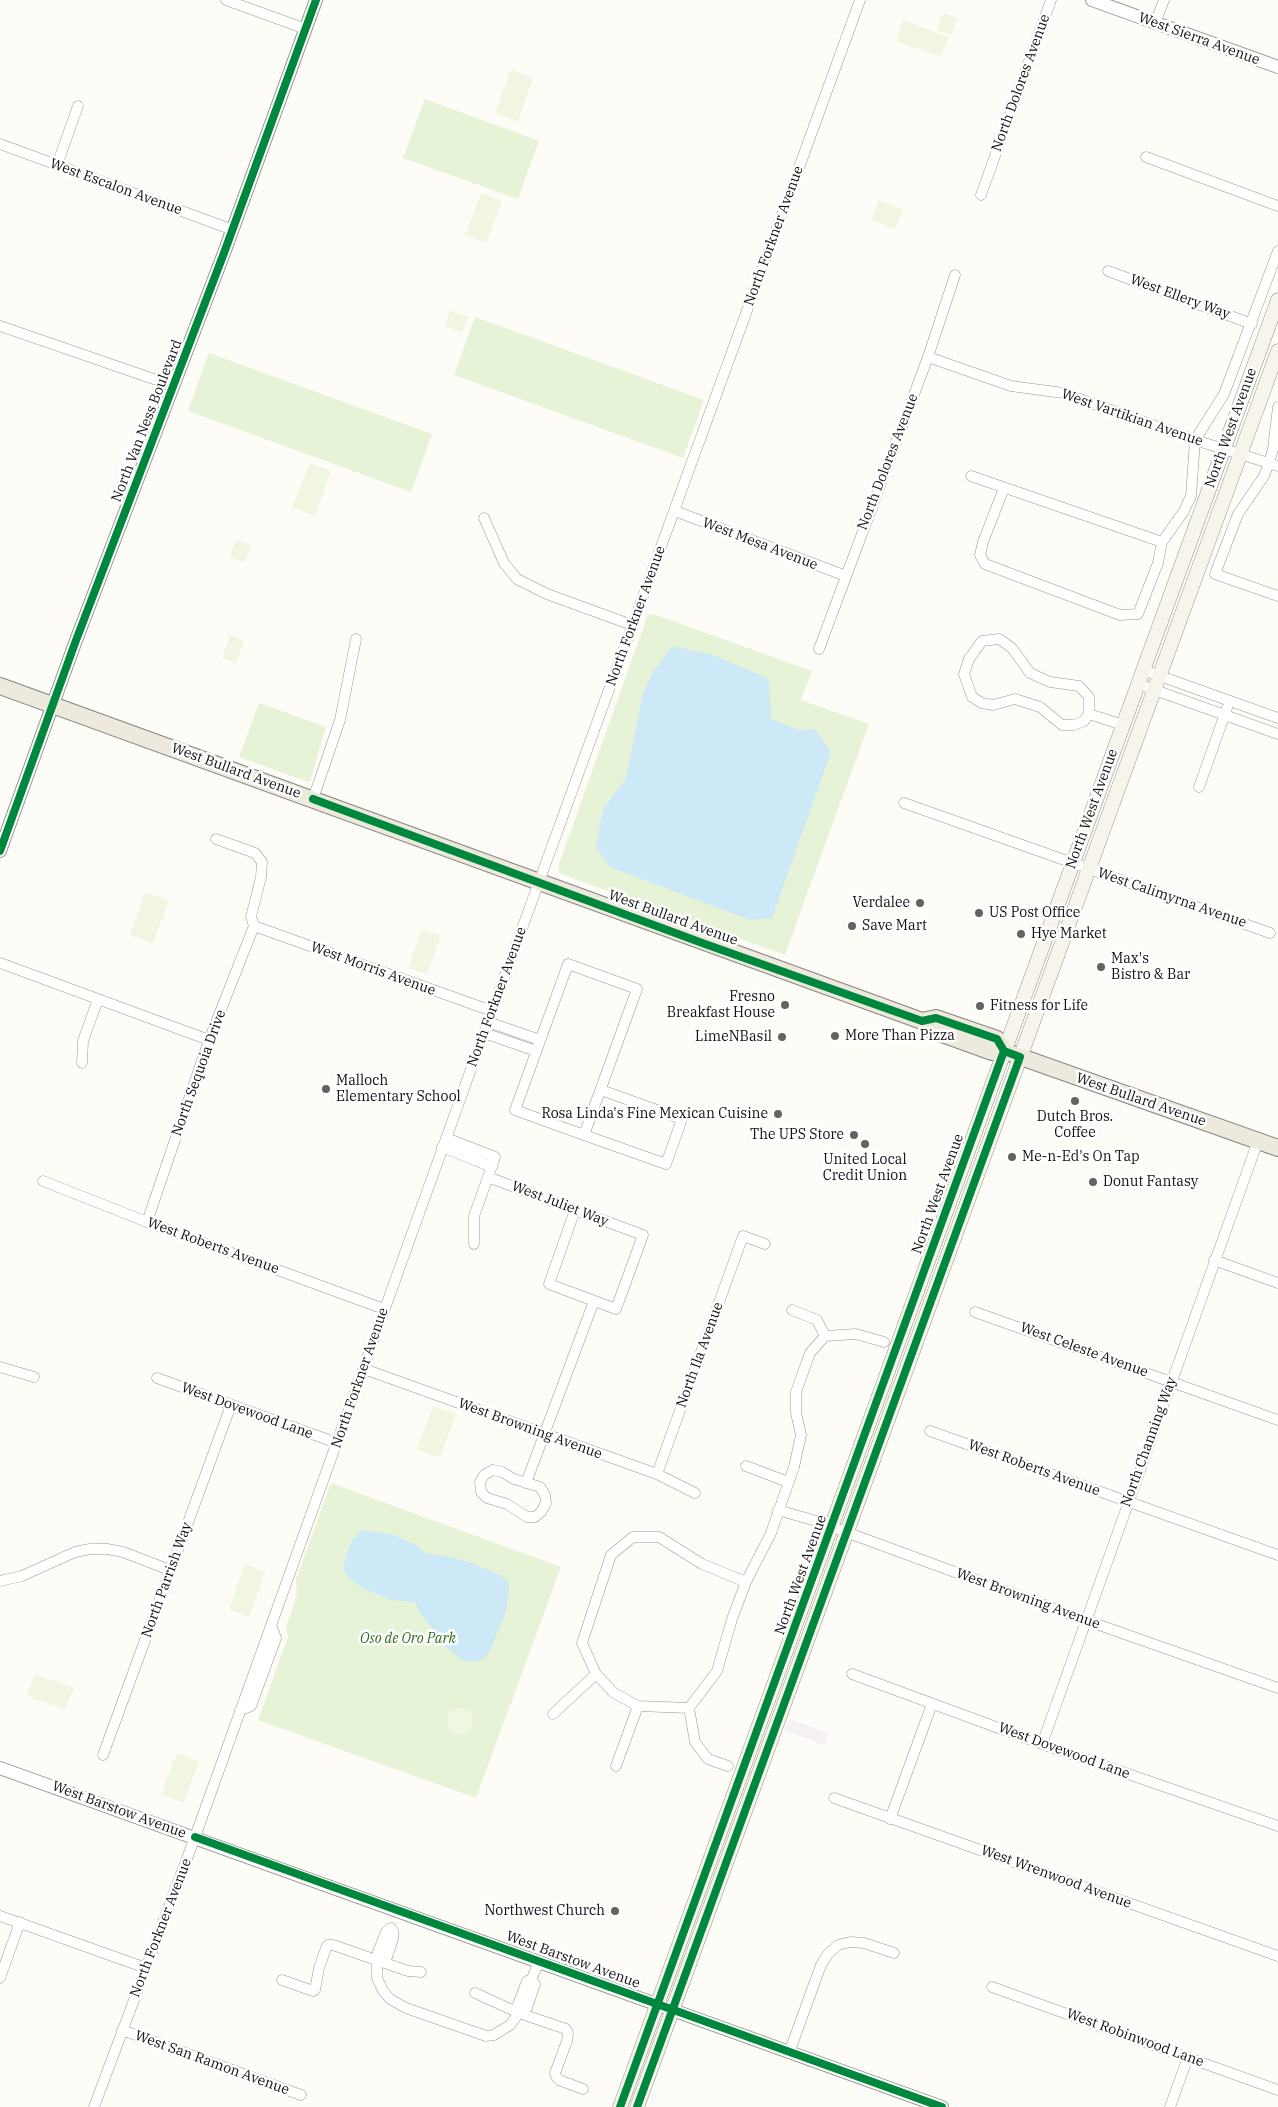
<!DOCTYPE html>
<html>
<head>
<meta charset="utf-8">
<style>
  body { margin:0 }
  canvas { display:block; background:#fdfcf7 }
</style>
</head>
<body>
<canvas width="1278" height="2107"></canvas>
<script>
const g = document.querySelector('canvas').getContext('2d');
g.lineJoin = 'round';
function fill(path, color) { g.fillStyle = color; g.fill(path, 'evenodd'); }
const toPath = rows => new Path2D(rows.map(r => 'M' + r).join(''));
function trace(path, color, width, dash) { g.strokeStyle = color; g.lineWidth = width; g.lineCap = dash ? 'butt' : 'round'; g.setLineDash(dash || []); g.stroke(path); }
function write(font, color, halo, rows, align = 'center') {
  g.font = font + ' "IBM Plex Serif",serif'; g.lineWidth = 5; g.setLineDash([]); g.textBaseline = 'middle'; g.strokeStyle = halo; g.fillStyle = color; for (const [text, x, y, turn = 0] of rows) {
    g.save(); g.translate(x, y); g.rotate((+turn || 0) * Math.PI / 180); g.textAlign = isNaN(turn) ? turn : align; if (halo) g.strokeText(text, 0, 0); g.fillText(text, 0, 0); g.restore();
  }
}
fill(toPath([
  [789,1719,828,1733,824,1745,784,1730]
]), '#f5f0f3');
fill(toPath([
  [425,99,539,141,518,199,403,158],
  [475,317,704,400,683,458,454,375],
  [209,353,432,434,411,492,188,411],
  [648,614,656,615,812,671,801,700,869,724,785,955,561,874,558,867],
  [259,703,326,727,310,781,308,782,239,757],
  [331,1483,561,1567,476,1798,258,1720,288,1637,286,1628,297,1594,296,1579]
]), '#e7f3d7');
fill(toPath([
  [943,13,957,18,951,35,937,30],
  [903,20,948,37,941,57,896,41],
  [511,69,533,78,518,122,495,113],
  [481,193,502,201,486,243,465,235],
  [879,200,903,209,895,229,871,220],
  [450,310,468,317,462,333,445,326],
  [310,463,331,471,315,516,292,507],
  [236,540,251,545,245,562,230,557],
  [230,635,244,640,236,663,222,658],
  [145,892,169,901,153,943,130,935],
  [422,929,441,936,427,974,408,968],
  [433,1406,456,1414,440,1458,417,1449],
  [245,1564,265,1572,249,1617,229,1609],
  [35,1674,74,1688,65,1709,27,1696],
  '447 1721a13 13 0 1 1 26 0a13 13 0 1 1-26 0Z',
  [177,1753,199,1761,184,1803,161,1794]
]), '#f0f6e1');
fill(toPath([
  [672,646,713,655,769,679,771,719,799,730,815,729,831,752,772,918,750,920,610,867,596,847,603,809,626,778,642,697,652,673],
  [362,1530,394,1535,417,1546,425,1553,455,1558,472,1563,501,1576,509,1583,507,1609,490,1651,485,1658,479,1661,472,1662,463,1660,457,1656,445,1646,419,1611,415,1602,390,1600,361,1587,349,1578,344,1570,345,1559,352,1540]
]), '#cde8f7');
const minor = toPath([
  [226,0,306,29],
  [1155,23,1164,0],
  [0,144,233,230],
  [1146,157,1278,206],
  [57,165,78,106],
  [981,195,1051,0],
  [1108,271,1252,324],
  [0,326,174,386],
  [928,357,1011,386,1063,393,1195,440,1278,466],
  [1278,407,1273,449,1269,463,1264,476,1238,514,1215,574,1278,596],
  [971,476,1162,542],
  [1004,488,983,542,980,555,985,564,1120,615,1138,614,1158,563,1162,542,1184,511,1191,496,1195,440,1224,394,1278,251],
  [675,511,846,576],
  [484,518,504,563,517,579,547,594,632,625],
  [999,639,1012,648,1030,673,1050,682,1079,686,1089,697,1089,714,1084,721,1074,725,1062,725,1040,707,1015,699,993,705,982,703,972,697,964,674,969,659,982,641,999,639],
  [819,649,928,357,955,275],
  [1143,670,1278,718],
  [1138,684,1278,734],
  [1089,714,1123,725],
  [1199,787,1227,708],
  [313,799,340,720,356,639],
  [904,803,1270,933],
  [216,839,255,853,262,862,261,877,251,917,254,926],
  [254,926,492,1011],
  [0,963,209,1040],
  [568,964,637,989,584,1135,515,1110,568,964],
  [488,1022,540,1040],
  [484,1033,536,1051],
  [82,1063,83,1041,98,999],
  [584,1135,666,1164,682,1119,601,1090],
  [446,1138,495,1157,488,1177,575,1210,643,1235,616,1309,549,1284,575,1210],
  [442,1147,492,1167],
  [43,1181,147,1222,384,1309],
  [147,1222,209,1040,254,926],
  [474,1244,474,1216,488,1177],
  [1214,1260,1278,1283],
  [792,1310,817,1320,825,1336,856,1334,884,1342],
  [975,1312,1278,1420],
  [0,1367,34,1377],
  [364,1369,657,1474,695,1493],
  [157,1378,337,1443],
  [930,1431,1278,1555],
  [746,1466,788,1482],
  [493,1470,502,1472,514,1479,540,1487,545,1495,546,1503,541,1512,535,1517,527,1517,507,1504,487,1498,481,1492,480,1482,484,1475,493,1470],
  [657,1474,743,1236,765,1244],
  [526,1483,594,1301],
  [778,1510,816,1521,1085,1620,1278,1688],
  [0,1581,22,1576,75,1552,90,1549,107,1549,123,1552,170,1570],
  [596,1674,614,1693,638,1706,689,1708,717,1671,732,1619,746,1582,771,1533,794,1467,801,1435,796,1413,796,1392,810,1353,825,1336],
  [852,1674,1042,1744,1278,1826],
  [689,1708,695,1742,708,1759,728,1766],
  [240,1710,251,1706,276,1638,271,1625],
  [553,1714,596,1674,582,1643,611,1555,633,1537,659,1537,702,1564,746,1582],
  [1042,1744,1258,1141],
  [103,1755,231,1405],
  [616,1766,638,1706],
  [834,1798,1278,1956],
  [890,1819,932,1704],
  [0,1916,146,1968],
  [379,1961,387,1957,393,1939,393,1931,391,1928,386,1932,378,1952,377,1966,377,1978,383,1991,390,1999,406,2008,486,2036,494,2035,510,2025,519,2013],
  [0,1978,20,1922],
  [282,1980,313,1991,315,1990,319,1968,326,1948,328,1945,333,1945,408,1971,421,1972],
  [531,1981,535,1984,527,2008,519,2013,517,2007,527,1981,531,1981,539,1961],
  [992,1987,1278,2090],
  [475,1993,519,2013,566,2029,568,2033,567,2041,555,2073,556,2076,559,2080,583,2089],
  [122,2030,301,2095],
  [789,2053,821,1965,828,1954,838,1945,850,1942,864,1943,894,1953],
  [94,2107,195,1837,484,1033,860,0],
  [1170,2107,1188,2057]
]);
const tertiary = toPath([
  [1092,0,1278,67],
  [0,851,75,643,224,253,316,0],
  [0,1768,942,2107]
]);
const secondary = toPath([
  [620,2107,1278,300],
  [637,2107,1278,351]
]);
const primary = toPath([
  [0,686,922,1021,931,1030,992,1052,1004,1051,1278,1148],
  [922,1021,936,1018,997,1039,1004,1051]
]);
trace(minor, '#979795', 11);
trace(tertiary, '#979795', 14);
trace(secondary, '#8e8d8b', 15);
trace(primary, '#858482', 18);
trace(minor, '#fffffe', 10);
trace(tertiary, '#fffffe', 12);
trace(secondary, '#f6f4eb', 14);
trace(primary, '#ede9dc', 16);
trace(toPath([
  [313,799,705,944,922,1021,936,1018,997,1039,1004,1051,1020,1057,637,2107],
  [0,851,75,643,224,253,316,0],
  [195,1837,942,2107],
  [620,2107,1004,1051]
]), '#00873e', 8);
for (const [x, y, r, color] of [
  [920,903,5,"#646362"],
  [979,913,5,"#646362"],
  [852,926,5,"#646362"],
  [1021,934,5,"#646362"],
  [1101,967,5,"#646362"],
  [785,1005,5,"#646362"],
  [980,1006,5,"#646362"],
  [835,1036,5,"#646362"],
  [782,1037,5,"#646362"],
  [326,1089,5,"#646362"],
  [1075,1101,5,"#646362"],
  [778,1114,5,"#646362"],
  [854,1135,5,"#646362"],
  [865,1144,5,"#646362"],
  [1012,1157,5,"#646362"],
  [1093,1182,5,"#646362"],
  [615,1911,5,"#646362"]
]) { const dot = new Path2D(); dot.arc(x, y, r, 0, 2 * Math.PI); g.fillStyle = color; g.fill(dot); trace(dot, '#fff', 2); }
write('14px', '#111', '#fff', [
  ["West Sierra Avenue",1199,39,20],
  ["North Dolores Avenue",1021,83,-70],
  ["West Escalon Avenue",116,187,20],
  ["North Forkner Avenue",774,236,-70],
  ["West Ellery Way",1180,297,20],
  ["West Vartikian Avenue",1132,418,19],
  ["North Van Ness Boulevard",147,421,-69],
  ["North West Avenue",1231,428,-70],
  ["North Dolores Avenue",888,462,-69],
  ["West Mesa Avenue",760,544,21],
  ["North Forkner Avenue",636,616,-70],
  ["West Bullard Avenue",236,771,20],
  ["North West Avenue",1092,809,-70],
  ["West Calimyrna Avenue",1172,898,19],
  ["West Bullard Avenue",673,918,20],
  ["West Morris Avenue",373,969,20],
  ["North Forkner Avenue",497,997,-70],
  ["North Sequoia Drive",199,1073,-70],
  ["West Bullard Avenue",1141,1100,19],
  ["North West Avenue",938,1194,-70],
  ["West Juliet Way",560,1204,21],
  ["West Roberts Avenue",213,1246,20],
  ["West Celeste Avenue",1084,1350,20],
  ["North Ila Avenue",700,1355,-70],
  ["North Forkner Avenue",360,1378,-71],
  ["West Dovewood Lane",247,1411,20],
  ["West Browning Avenue",530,1429,20],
  ["North Channing Way",1149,1442,-70],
  ["West Roberts Avenue",1034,1468,20],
  ["North West Avenue",801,1575,-70],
  ["North Parrish Way",167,1580,-70],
  ["West Browning Avenue",1028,1599,20],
  ["West Dovewood Lane",1064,1751,20],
  ["West Barstow Avenue",119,1810,20],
  ["West Wrenwood Avenue",1056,1877,20],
  ["North Forkner Avenue",161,1928,-69],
  ["West Barstow Avenue",573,1960,20],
  ["West Robinwood Lane",1135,2038,20],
  ["West San Ramon Avenue",212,2063,20]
]);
write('14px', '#111', '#fff', [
  ["Verdalee",910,903,"right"],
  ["US Post Office",989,913],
  ["Save Mart",862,926],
  ["Hye Market",1031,934],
  ["Max's",1111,959],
  ["Bistro & Bar",1111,975],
  ["Fresno",775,997,"right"],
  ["Breakfast House",775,1013,"right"],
  ["Fitness for Life",990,1006],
  ["More Than Pizza",845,1036],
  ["LimeNBasil",772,1037,"right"],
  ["Malloch",336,1081],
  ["Elementary School",336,1097],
  ["Rosa Linda's Fine Mexican Cuisine",768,1114,"right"],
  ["Dutch Bros.",1075,1117,"center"],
  ["Coffee",1075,1133,"center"],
  ["The UPS Store",844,1135,"right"],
  ["Me-n-Ed's On Tap",1022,1157],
  ["United Local",865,1160,"center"],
  ["Credit Union",865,1176,"center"],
  ["Donut Fantasy",1103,1182],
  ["Northwest Church",605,1911,"right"]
], 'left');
write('italic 14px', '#2f6b1f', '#fff', [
  ["Oso de Oro Park",408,1639]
]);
</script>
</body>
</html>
